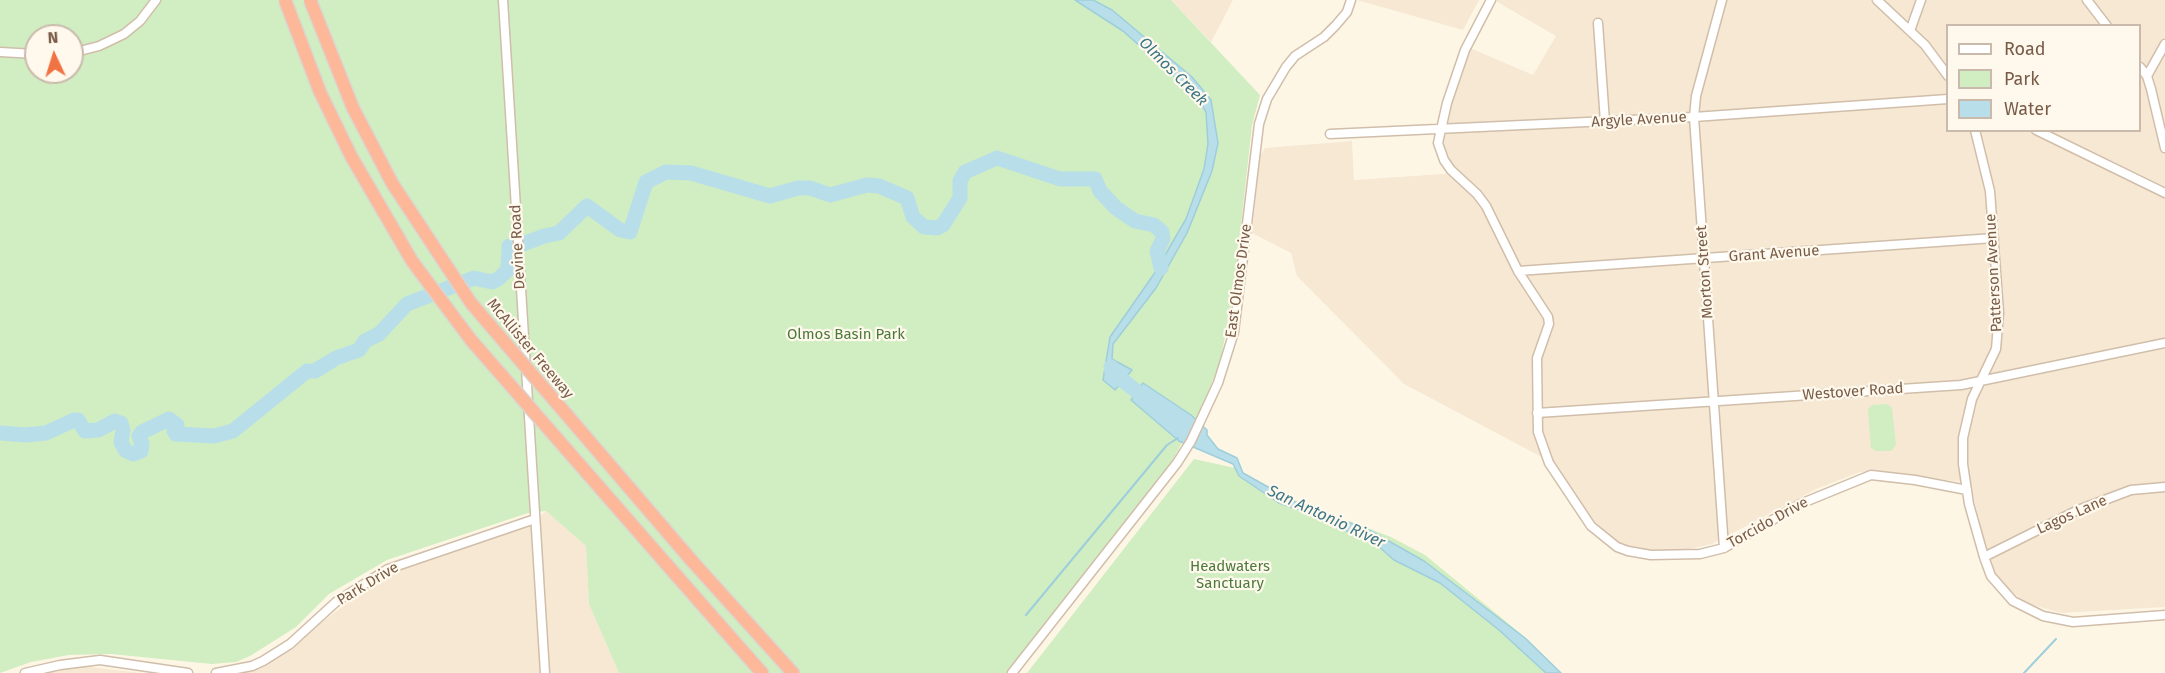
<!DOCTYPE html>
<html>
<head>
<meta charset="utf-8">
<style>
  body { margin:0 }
  #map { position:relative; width:2165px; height:673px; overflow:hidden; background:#fef6e5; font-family:"Fira Sans",sans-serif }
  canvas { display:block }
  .legend { position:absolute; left:1946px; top:24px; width:195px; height:108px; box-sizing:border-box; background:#fff9ed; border:2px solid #c9baab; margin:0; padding:8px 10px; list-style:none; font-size:18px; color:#795c48 }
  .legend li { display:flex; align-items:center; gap:12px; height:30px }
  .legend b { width:30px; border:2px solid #c9baab }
  .north { position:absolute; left:24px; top:24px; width:60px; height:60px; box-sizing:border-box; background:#fff9ed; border:2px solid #c9baab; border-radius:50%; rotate:356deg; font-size:16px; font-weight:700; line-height:24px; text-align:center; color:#795c48 }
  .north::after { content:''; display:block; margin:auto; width:21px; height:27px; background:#f07343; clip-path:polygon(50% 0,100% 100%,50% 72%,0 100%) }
</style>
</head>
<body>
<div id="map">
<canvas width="2165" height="673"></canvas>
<ul class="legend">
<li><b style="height:8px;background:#fff"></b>Road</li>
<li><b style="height:16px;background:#d1edc2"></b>Park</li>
<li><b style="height:16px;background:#b8dfe9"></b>Water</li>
</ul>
<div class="north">N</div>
</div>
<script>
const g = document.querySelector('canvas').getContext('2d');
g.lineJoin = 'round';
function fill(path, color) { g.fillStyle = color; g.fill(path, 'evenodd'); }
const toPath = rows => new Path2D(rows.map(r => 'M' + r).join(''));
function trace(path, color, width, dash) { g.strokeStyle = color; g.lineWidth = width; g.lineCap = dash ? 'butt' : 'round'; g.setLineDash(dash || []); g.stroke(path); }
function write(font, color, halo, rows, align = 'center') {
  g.font = font + ' "Fira Sans",sans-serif'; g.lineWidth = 4.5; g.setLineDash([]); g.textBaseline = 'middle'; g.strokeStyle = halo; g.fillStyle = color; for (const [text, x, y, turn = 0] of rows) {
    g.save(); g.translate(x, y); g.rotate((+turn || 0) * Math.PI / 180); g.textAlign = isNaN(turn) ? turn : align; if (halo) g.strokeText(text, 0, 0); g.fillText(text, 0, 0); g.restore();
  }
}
fill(toPath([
  [1171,0,1233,0,1211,42],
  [1357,0,1479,0,1463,30],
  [1494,0,2165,0,2165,607,2061,613,2026,603,2002,584,1989,561,1970,483,1877,471,1860,472,1816,489,1712,544,1684,550,1642,550,1625,546,1607,538,1590,520,1555,464,1404,384,1297,276,1291,253,1252,233,1260,156,1265,148,1352,141,1354,180,1458,173,1443,147,1451,99,1470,48,1533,75,1556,36],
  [1948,26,2140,26,2140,130,1948,130],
  [546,511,586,546,589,604,619,673,240,673,268,662,384,576,411,563,528,527],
  [83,666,140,673,41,673]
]), '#f6e8d3');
fill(toPath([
  [0,0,1171,0,1260,95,1252,125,1234,289,1221,358,1205,402,1169,466,1007,673,619,673,589,604,586,546,546,511,528,513,387,560,329,594,296,627,250,656,236,662,212,664,111,654,69,655,31,662,0,673],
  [36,36,72,36,72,72,36,72],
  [1887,404,1892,408,1896,445,1891,451,1876,451,1871,448,1868,410,1872,405],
  [1194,459,1235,468,1294,500,1391,537,1425,555,1526,638,1561,673,1027,673]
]), '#d1edc2');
const water = toPath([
  [1075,0,1093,0,1112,10,1192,77,1211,100,1218,143,1212,171,1187,233,1156,288,1113,344,1112,359,1132,370,1115,390,1103,380,1110,337,1154,274,1186,219,1204,169,1208,144,1206,112,1197,97,1123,31,1075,0],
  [1143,383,1191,415,1207,430,1207,435,1218,449,1237,458,1243,473,1293,501,1371,531,1424,561,1525,638,1561,673,1546,673,1499,630,1440,583,1394,560,1377,545,1306,512,1279,503,1239,476,1233,464,1179,441,1131,400,1143,383]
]);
fill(water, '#b8dfe9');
trace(water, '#9ecedc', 1.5);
trace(toPath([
  [1026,615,1167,445,1178,438],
  [2024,673,2056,639]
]), '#9ecedc', 2);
trace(toPath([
  [523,244,544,236,559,233,587,206,620,230,630,232,646,182,666,172,691,173,770,196,798,188,810,188,830,195,867,185,879,186,907,198,913,217,924,227,937,228,943,225,960,198,960,181,965,172,997,158,1060,179,1095,179,1100,191,1116,208,1135,221,1154,225,1162,232,1163,239,1157,251,1161,268],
  [1111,367,1112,372,1153,404],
  [0,433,26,435,46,433,74,420,78,420,85,431,98,430,115,421,121,423,123,430,121,442,125,450,133,454,141,451,142,444,139,436,142,432,169,419,177,425,174,431,176,434,214,436,233,431,307,371,315,371,336,358,359,350,365,341,379,334,407,304,474,278,492,282,498,279,508,270,509,246]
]), '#b8dfe9', 15);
const minor = toPath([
  [503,0,545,673],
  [1491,0,1465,50,1447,103,1438,143,1444,160,1451,170,1477,194,1486,206,1518,271,1548,317,1549,324,1537,358,1538,432,1549,463,1591,526,1617,547,1628,551,1651,555,1700,554,1724,548,1800,504,1871,475,1915,480,1967,490],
  [1722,0,1696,96,1694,117,1724,548],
  [1877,0,1925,45,1948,76],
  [2087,0,2107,26],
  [1598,23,1605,122],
  [1910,31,1921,0],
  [0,52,36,54],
  [72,53,99,46,124,34,140,21,156,0],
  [2140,67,2147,76,2151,89,2165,148],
  [2147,76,2165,44],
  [1975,130,1990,191,1999,313,1996,349,1972,399,1963,438,1963,464,1969,504,1984,557,1991,576,2013,601,2043,616,2073,622,2165,615],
  [2036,130,2165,193],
  [1330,134,1694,117,1948,99],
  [1518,271,1994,238],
  [1537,413,1961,385,2165,343],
  [1984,557,2078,510,2131,490,2165,487],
  [25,673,60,665,100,660,188,673],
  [216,673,252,666,263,661,290,644,336,602,388,569,535,519],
  [1012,673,1177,463,1191,441,1218,383,1234,332,1259,124,1267,99,1286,67,1295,56,1324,37,1336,25,1347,12,1351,0]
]);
const highway = toPath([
  [692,561,793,673],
  [676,575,762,673]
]);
trace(minor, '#d0beaa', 11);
trace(highway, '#dcd5cf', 15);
trace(minor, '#fff', 8);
trace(highway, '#fcb898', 12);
const highwayBridge = toPath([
  [285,0,320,92,351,156,412,261,471,340,676,575],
  [310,0,353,108,392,183,471,303,692,561]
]);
trace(highwayBridge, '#dcd5cf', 15, []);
trace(highwayBridge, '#fcb898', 12);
write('15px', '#795c48', '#fff9ed', [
  ["Argyle Avenue",1639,120,-3],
  ["Devine Road",518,247,-93],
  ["Grant Avenue",1774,254,-4],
  ["Morton Street",1705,272,-94],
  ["Patterson Avenue",1994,273,-93],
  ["East Olmos Drive",1239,281,-82],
  ["McAllister Freeway",530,349,50],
  ["Westover Road",1853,392,-4],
  ["Lagos Lane",2072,515,-24],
  ["Torcido Drive",1768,523,-29],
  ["Park Drive",368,584,-31]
]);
write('15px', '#4b7a3c', '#fff9ed', [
  ["Olmos Basin Park",846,335],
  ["Headwaters",1230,567],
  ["Sanctuary",1230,584]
]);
write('italic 16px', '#3d7787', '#fff9ed', [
  ["Olmos Creek",1173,72,45],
  ["San Antonio River",1326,517,25]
]);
</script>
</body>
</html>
